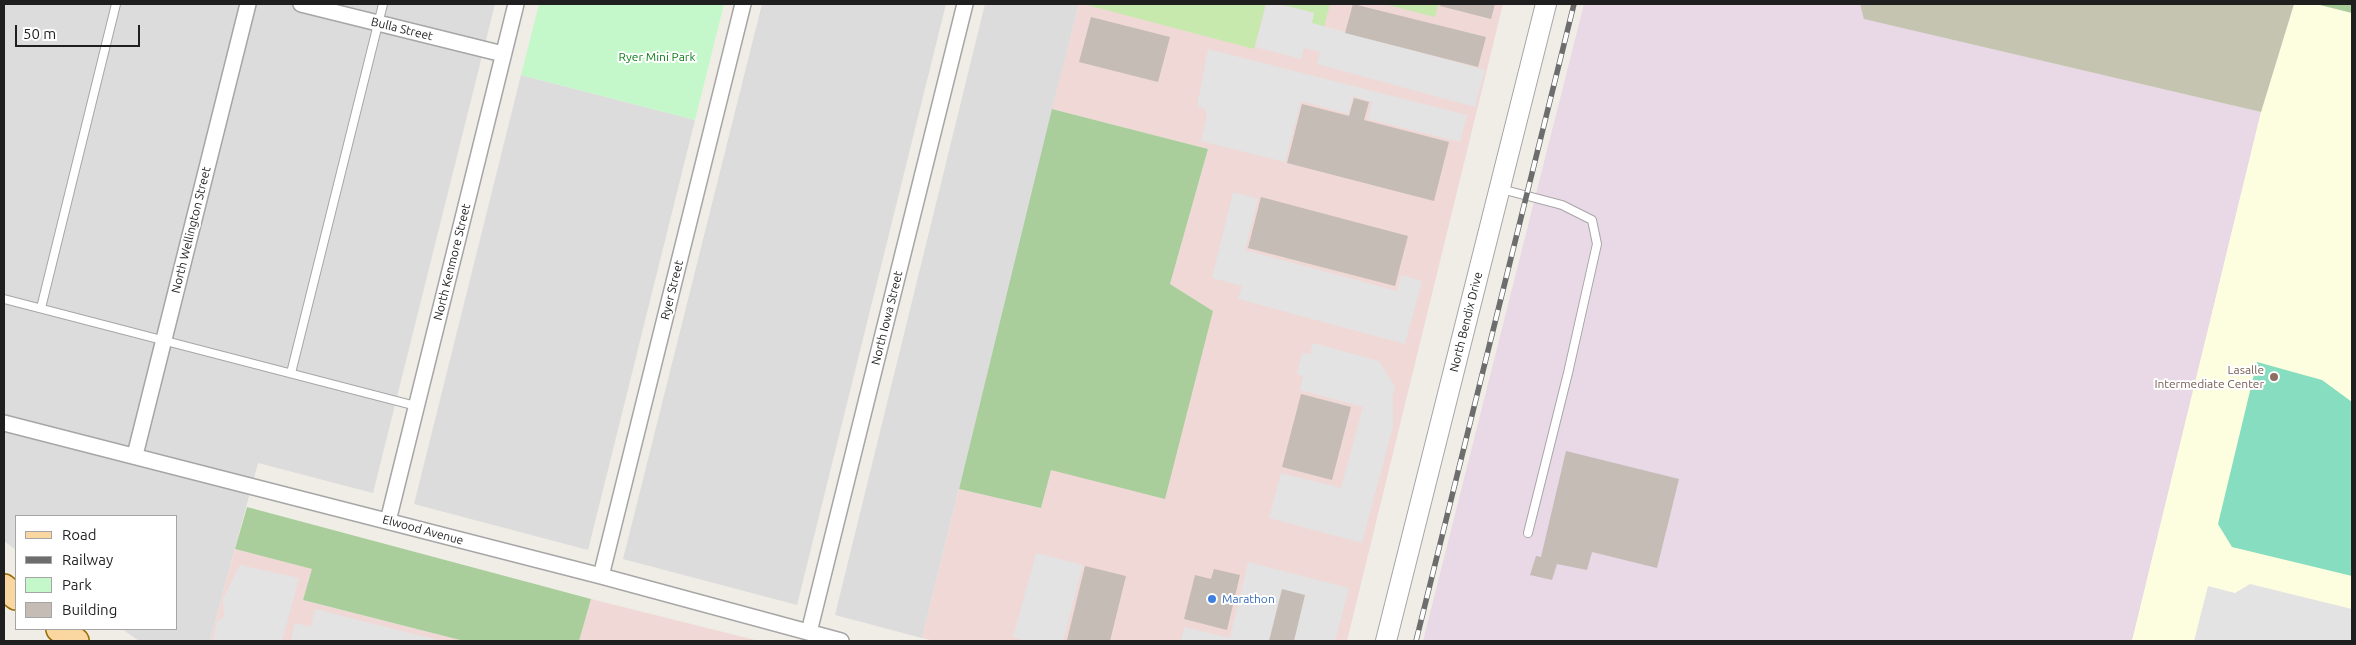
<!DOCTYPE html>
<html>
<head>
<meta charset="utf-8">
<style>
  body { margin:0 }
  #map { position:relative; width:2356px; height:645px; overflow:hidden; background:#f0ede6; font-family:Ubuntu,sans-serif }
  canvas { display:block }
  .frame { position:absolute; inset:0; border:5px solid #1f1f1f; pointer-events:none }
  .legend { position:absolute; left:15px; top:515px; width:162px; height:115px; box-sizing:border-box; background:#fff; border:1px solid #a5a5a5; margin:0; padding:6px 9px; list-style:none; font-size:15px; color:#1f1f1f }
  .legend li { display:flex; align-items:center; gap:10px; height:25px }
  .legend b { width:25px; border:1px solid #a5a5a5 }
  .scale { position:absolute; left:15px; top:25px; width:125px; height:22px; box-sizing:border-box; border:2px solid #1f1f1f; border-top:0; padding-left:6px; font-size:15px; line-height:18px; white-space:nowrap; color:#1f1f1f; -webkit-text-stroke:4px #fff; paint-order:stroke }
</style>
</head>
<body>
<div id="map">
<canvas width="2356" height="645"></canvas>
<div class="frame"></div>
<ul class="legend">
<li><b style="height:6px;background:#fad7a1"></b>Road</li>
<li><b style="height:6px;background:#6d6d6d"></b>Railway</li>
<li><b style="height:14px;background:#c4f8ca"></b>Park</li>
<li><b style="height:14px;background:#c4bcb5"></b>Building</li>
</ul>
<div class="scale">50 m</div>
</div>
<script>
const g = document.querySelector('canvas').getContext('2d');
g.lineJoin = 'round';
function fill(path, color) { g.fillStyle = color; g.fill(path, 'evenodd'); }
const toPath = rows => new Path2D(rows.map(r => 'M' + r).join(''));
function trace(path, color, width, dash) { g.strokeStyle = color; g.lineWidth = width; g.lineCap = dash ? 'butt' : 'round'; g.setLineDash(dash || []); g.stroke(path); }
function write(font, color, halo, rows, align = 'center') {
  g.font = font + ' Ubuntu,sans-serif'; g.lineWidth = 4; g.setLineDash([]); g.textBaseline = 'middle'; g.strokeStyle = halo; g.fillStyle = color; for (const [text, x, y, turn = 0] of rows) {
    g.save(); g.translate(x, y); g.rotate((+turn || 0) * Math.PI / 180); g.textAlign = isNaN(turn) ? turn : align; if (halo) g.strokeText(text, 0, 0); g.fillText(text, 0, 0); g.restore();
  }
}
fill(toPath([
  [4,4,495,4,373,493,258,463,210,641,139,641,122,629,176,629,176,516,16,516,16,550,4,541],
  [762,4,946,4,797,605,623,559],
  [985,4,1079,4,922,638,835,615],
  [521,75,695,120,588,550,414,504]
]), '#dddcdc');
fill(toPath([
  [1079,4,1503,4,1347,641,935,641,922,638,959,489,1041,508,1050,470,1213,311,1170,284,1208,149,1052,109],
  [235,549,313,569,303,600,464,641,210,641],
  [591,599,759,641,579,641]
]), '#f0d8d6');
fill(toPath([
  [1584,4,1860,4,1865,19,2261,112,2132,641,1423,641]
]), '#e9d8e5');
fill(toPath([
  [2294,4,2316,4,2352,13,2352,641,2132,641,2261,112]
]), '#fdfee0');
fill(toPath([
  [1860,4,2294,4,2261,112,1864,19]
]), '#c4c4b1');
fill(toPath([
  [1083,4,1266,4,1254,49],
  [1279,4,1330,4,1324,27,1311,23,1314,13],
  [1384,4,1432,4,1438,5,1435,17]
]), '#c8e9ad');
fill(toPath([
  [2316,4,2352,4,2352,13],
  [1052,109,1208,149,1170,284,1213,311,1165,499,1051,470,1041,508,959,489],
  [247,507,591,599,579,641,464,641,303,600,312,569,235,549]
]), '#a9ce9c');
fill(toPath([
  [539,4,724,4,695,120,521,75]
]), '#c4f8ca');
fill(toPath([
  [2257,362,2322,380,2352,402,2352,576,2232,547,2218,524]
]), '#86ddbf');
fill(toPath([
  [1266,4,1279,4,1314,13,1312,23,1485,70,1475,107,1317,64,1320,52,1304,48,1301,59,1255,47],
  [1208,49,1467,115,1460,142,1368,119,1372,102,1353,96,1348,114,1301,101,1285,162,1201,141,1207,116,1205,109,1197,106],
  [1233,192,1258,199,1245,250,1397,291,1401,275,1422,281,1405,344,1238,299,1242,286,1212,278],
  [1313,343,1379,361,1395,387,1393,394,1393,426,1362,543,1269,518,1281,473,1341,488,1363,407,1300,390,1303,376,1297,374,1302,353,1310,354],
  [1036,553,1083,565,1063,641,1026,641,1013,637],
  [1248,562,1349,588,1335,641,1181,641,1184,627,1230,638],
  [240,565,299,578,282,641,213,641,217,621,224,617,223,599],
  [2250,584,2352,609,2352,641,2194,641,2208,586,2235,593],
  [315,609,442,641,291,641,295,623,311,627]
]), '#e3e3e3');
fill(toPath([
  [1353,4,1486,37,1478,67,1345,33],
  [1441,4,1495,4,1491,19,1440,6],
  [1091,17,1170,37,1158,82,1079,62],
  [1354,98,1369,102,1364,120,1449,142,1434,201,1287,163,1302,104,1349,116],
  [1261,197,1408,236,1395,286,1248,248],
  [1301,394,1351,407,1332,480,1282,467],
  [1566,451,1679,479,1657,568,1592,552,1587,570,1557,564,1552,580,1530,575,1536,556,1541,557],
  [1085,566,1126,576,1110,641,1067,640],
  [1214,569,1240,575,1227,630,1184,619,1195,575,1211,579],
  [1282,589,1305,595,1294,641,1269,641]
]), '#c4bcb5');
const service = toPath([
  [1501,189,1562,205,1592,220,1597,244,1568,373,1528,533],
  [4,299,416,406],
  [41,308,116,4],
  [291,373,383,4]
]);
const minor = toPath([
  [301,4,503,54],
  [4,423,601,576,841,641],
  [135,455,248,4],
  [388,521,516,4],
  [601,576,743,4],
  [809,632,965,4]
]);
const tertiary = toPath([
  [1386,641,1546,4]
]);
const primary = toPath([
  [4,587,16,597],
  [59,629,76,641]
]);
trace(service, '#a6a6a6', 10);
trace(minor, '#a6a6a6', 18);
trace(tertiary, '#a6a6a6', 22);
trace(primary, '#976c03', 28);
trace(service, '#fff', 8);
trace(minor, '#fff', 15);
trace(tertiary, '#fff', 20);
trace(primary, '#fad7a1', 25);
const rail = toPath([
  [1416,641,1574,4]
]);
trace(rail, '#6d6d6d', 5.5);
trace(rail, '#fff', 4, [11]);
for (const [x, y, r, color] of [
  [2274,377,5,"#8d6e63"],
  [1212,599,5,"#3f7fe0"]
]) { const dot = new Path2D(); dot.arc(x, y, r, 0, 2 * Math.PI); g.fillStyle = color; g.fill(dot); trace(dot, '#fff', 2); }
write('12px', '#1f1f1f', '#fff', [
  ["Bulla Street",402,29,14],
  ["North Wellington Street",191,230,-76],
  ["North Kenmore Street",452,262,-76],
  ["Ryer Street",672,290,-76],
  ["North Iowa Street",887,318,-76],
  ["North Bendix Drive",1466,322,-76],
  ["Elwood Avenue",423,530,15]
]);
write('12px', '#0e7d1b', '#fff', [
  ["Ryer Mini Park",657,57]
]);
write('12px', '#785e54', '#fff', [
  ["Lasalle",2264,370],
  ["Intermediate Center",2264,384]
], 'right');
write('12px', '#366cbe', '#fff', [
  ["Marathon",1222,599]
], 'left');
</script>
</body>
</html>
